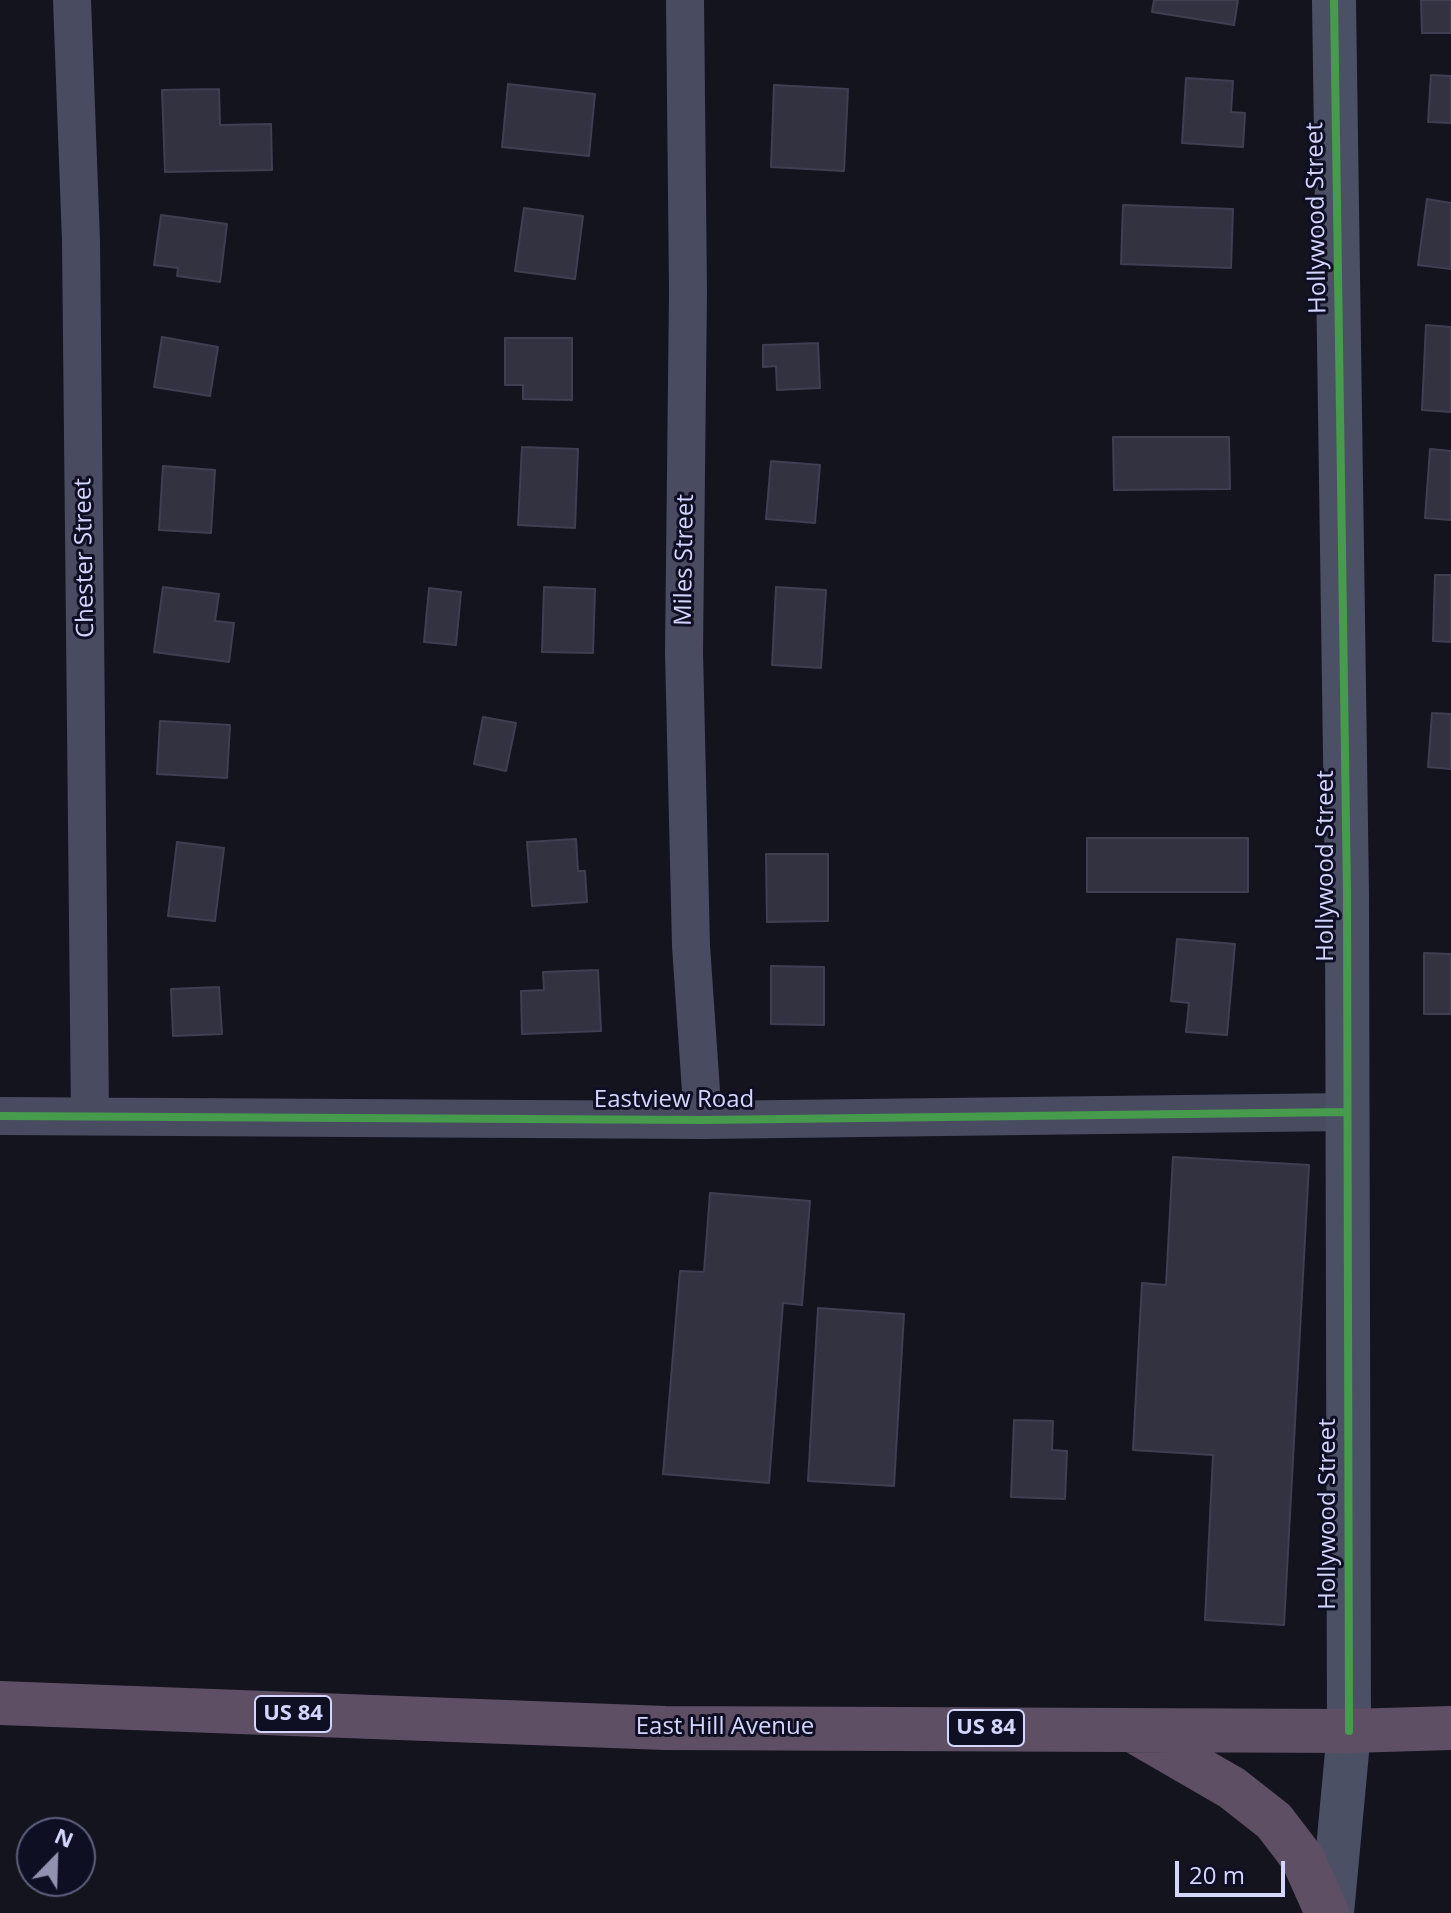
<!DOCTYPE html>
<html>
<head>
<meta charset="utf-8">
<style>
  body { margin:0 }
  #map { position:relative; width:1451px; height:1913px; overflow:hidden; background:#14141f; font-family:"Open Sans",sans-serif }
  canvas { display:block }
  .north { position:absolute; left:16px; top:1817px; width:80px; height:80px; box-sizing:border-box; background:#0f0f24; border:2px solid #5e5f7b; border-radius:50%; rotate:23deg; font-size:22px; font-weight:700; line-height:32px; text-align:center; color:#d4d6fd }
  .north::after { content:''; display:block; margin:auto; width:28px; height:36px; background:#9192af; clip-path:polygon(50% 0,100% 100%,50% 72%,0 100%) }
  .scale { position:absolute; left:1175px; top:1861px; width:110px; height:36px; box-sizing:border-box; border:4px solid #d4d6fd; border-top:0; padding-left:10px; font-size:24px; line-height:28px; white-space:nowrap; color:#d4d6fd; -webkit-text-stroke:6px #0f0f24; paint-order:stroke }
</style>
</head>
<body>
<div id="map">
<canvas width="1451" height="1913"></canvas>
<div class="north">N</div>
<div class="scale">20 m</div>
</div>
<script>
const g = document.querySelector('canvas').getContext('2d');
g.lineJoin = 'round';
function fill(path, color) { g.fillStyle = color; g.fill(path, 'evenodd'); }
const toPath = rows => new Path2D(rows.map(r => 'M' + r).join(''));
function trace(path, color, width, dash) { g.strokeStyle = color; g.lineWidth = width; g.lineCap = dash ? 'butt' : 'round'; g.setLineDash(dash || []); g.stroke(path); }
function write(font, color, halo, rows, align = 'center') {
  g.font = font + ' "Open Sans",sans-serif'; g.lineWidth = 6; g.setLineDash([]); g.textBaseline = 'middle'; g.strokeStyle = halo; g.fillStyle = color; for (const [text, x, y, turn = 0] of rows) {
    g.save(); g.translate(x, y); g.rotate((+turn || 0) * Math.PI / 180); g.textAlign = isNaN(turn) ? turn : align; if (halo) g.strokeText(text, 0, 0); g.fillText(text, 0, 0); g.restore();
  }
}
const building = toPath([
  [1154,0,1238,0,1234,25,1152,12,1154,0],
  [1421,0,1451,0,1451,33,1422,33,1421,0],
  [1431,75,1451,76,1451,123,1428,122,1431,75],
  [1186,78,1233,81,1231,112,1245,113,1243,147,1182,143,1186,78],
  [508,84,595,94,589,156,502,147,508,84],
  [774,85,848,89,844,171,771,167,774,85],
  [219,89,220,125,271,124,272,170,165,172,162,90,219,89],
  [1427,199,1451,203,1451,269,1418,265,1427,199],
  [1123,205,1233,209,1231,268,1121,264,1123,205],
  [524,208,583,216,575,279,515,271,524,208],
  [161,215,227,224,220,282,177,276,178,268,154,265,161,215],
  [1426,325,1451,327,1451,412,1422,410,1426,325],
  [162,337,218,347,210,396,154,387,162,337],
  [505,338,572,338,572,400,523,399,523,385,505,385,505,338],
  [818,343,820,388,777,390,776,366,763,367,763,345,818,343],
  [1113,437,1229,437,1230,489,1114,490,1113,437],
  [522,447,578,449,575,528,518,525,522,447],
  [1430,449,1451,451,1451,520,1425,518,1430,449],
  [771,461,820,465,815,523,766,519,771,461],
  [163,466,215,470,211,533,159,530,163,466],
  [1435,575,1451,575,1451,642,1433,641,1435,575],
  [163,587,219,594,215,621,234,623,229,662,154,652,163,587],
  [544,587,595,589,593,653,542,652,544,587],
  [776,587,826,590,821,668,772,665,776,587],
  [429,588,461,592,456,645,424,642,429,588],
  [1432,713,1451,714,1451,769,1428,767,1432,713],
  [483,717,516,723,506,771,474,764,483,717],
  [160,721,230,725,227,778,157,774,160,721],
  [1087,838,1248,838,1248,892,1087,892,1087,838],
  [576,839,578,871,585,871,587,902,532,906,527,842,576,839],
  [177,842,224,848,215,921,168,916,177,842],
  [766,854,828,854,828,921,767,922,766,854],
  [1177,939,1235,944,1227,1035,1186,1032,1189,1003,1171,1001,1177,939],
  [1424,953,1451,954,1451,1014,1424,1014,1424,953],
  [771,966,824,967,824,1025,771,1024,771,966],
  [598,970,601,1031,522,1034,521,991,544,990,543,972,598,970],
  [219,987,222,1034,173,1036,171,989,219,987],
  [1173,1157,1309,1165,1284,1625,1205,1620,1213,1455,1133,1450,1142,1283,1166,1285,1173,1157],
  [710,1193,810,1201,802,1305,783,1303,769,1483,663,1474,680,1271,704,1272,710,1193],
  [818,1308,904,1314,894,1486,808,1481,818,1308],
  [1014,1420,1053,1421,1052,1450,1067,1451,1065,1499,1011,1497,1014,1420]
]);
fill(building, '#323241');
trace(building, '#3f3f52', 2);
trace(toPath([
  [72,0,81,241,90,1116],
  [685,0,688,292,684,652,691,946,703,1120],
  [0,1116,703,1120,1347,1112]
]), '#494c60', 38);
trace(toPath([
  [1332,1913,1349,1731,1347,892,1334,0]
]), '#4c5065', 44);
trace(toPath([
  [0,1703,665,1728,1349,1731,1451,1728],
  [1137,1733,1232,1788,1274,1821,1303,1859,1327,1913]
]), '#5e4f65', 44);
trace(toPath([
  [1334,0,1347,892,1349,1731],
  [0,1116,703,1120,1347,1112]
]), '#469c4c', 8);
for (const [x, y, w] of [
  [293,1714,76],
  [986,1728,76]
]) { const box = new Path2D(); box.roundRect(x - w / 2, y - 18, w, 36, 6); g.fillStyle = '#0f0f24'; g.fill(box); trace(box, '#d4d6fd', 2); }
write('bold 22px', '#d4d6fd', null, [
  ["US 84",293,1714],
  ["US 84",986,1728]
]);
write('24px', '#d4d6fd', '#0f0f24', [
  ["Hollywood Street",1317,218,-91],
  ["Chester Street",85,558,-91],
  ["Miles Street",685,560,-89],
  ["Hollywood Street",1326,866,-90],
  ["Eastview Road",674,1100],
  ["Hollywood Street",1328,1514,-90],
  ["East Hill Avenue",725,1727]
]);
</script>
</body>
</html>
